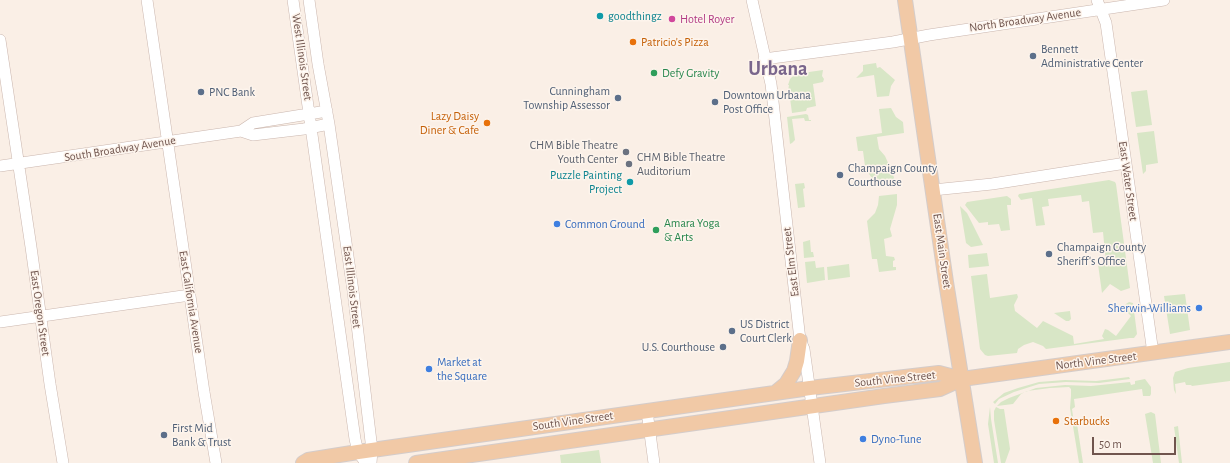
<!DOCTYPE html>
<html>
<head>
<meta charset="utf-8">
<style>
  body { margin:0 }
  #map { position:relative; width:1230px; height:463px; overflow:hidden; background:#faefe6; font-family:"Alegreya Sans",sans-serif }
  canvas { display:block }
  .scale { position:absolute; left:1092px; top:437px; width:84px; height:18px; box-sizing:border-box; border:2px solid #70554e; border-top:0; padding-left:5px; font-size:12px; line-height:14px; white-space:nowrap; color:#70554e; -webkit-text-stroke:3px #fdf4ec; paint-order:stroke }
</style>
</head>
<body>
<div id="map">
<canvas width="1230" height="463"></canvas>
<div class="scale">50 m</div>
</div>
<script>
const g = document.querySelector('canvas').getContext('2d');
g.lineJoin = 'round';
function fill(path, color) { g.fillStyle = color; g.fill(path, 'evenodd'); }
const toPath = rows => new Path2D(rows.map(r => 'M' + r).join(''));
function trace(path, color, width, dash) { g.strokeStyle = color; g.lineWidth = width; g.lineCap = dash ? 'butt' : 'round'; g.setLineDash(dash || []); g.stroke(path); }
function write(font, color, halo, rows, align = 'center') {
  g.font = font + ' "Alegreya Sans",sans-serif'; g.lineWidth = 3; g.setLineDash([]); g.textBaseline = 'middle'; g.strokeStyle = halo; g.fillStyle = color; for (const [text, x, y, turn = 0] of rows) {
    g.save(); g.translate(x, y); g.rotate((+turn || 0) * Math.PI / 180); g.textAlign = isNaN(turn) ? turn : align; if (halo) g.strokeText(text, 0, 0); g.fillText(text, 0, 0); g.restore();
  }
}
fill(toPath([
  [876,63,877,68,880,67,895,80,891,86,889,96,877,97,874,75,856,78,863,71,863,65],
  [823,70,822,76,824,79,823,82,813,84,816,106,807,108,806,111,792,113,790,98,787,98,787,97,789,85,788,85,790,79,795,74],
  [1147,90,1152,125,1136,127,1131,92],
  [891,108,896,117,903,122,904,133,877,137,879,149,885,156,893,174,895,182,876,184,867,171,860,167,865,166,863,151,858,151,856,137,882,133,879,109],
  [806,114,808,115,809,120,811,120,811,121,805,121,804,118,792,119,795,140,792,143,790,144,787,117],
  [1154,131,1158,163,1146,165,1146,171,1143,174,1137,133],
  [1109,180,1115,182,1116,184,1130,288,1121,291,1110,284,1102,293,1098,264,1106,263,1103,232,1093,233,1089,201,1082,202,1081,195,1048,199,1049,206,1042,207,1045,225,1036,226,1032,198,1021,200,1018,196,1019,194],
  [804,183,805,188,803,189,805,207,798,208,795,184],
  [897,194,897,205,890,229,892,236,891,237,884,239,886,256,894,257,895,260,893,261,893,267,896,267,896,270,879,272,877,259,872,259,867,221,875,213,878,205,879,196],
  [1007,196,1011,199,1011,205,1007,205,1010,230,1001,231,999,224,988,225,988,222,979,223,965,205,967,202],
  [960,206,967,213,983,245,971,247,966,243],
  [810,240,811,252,813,252,814,257,804,258,803,242],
  [987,253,989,266,969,268,968,255],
  [815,261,816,268,824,267,825,280,807,283,805,262],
  [849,264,850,277,828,280,827,267],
  [987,274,990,298,1017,294,1018,297,1014,305,1015,311,1037,328,1043,321,1073,336,1074,344,1104,339,1102,336,1105,329,1108,330,1116,336,1131,316,1123,308,1126,304,1129,302,1133,303,1137,334,1134,338,1130,338,1046,349,1043,346,1033,342,1024,345,1018,349,1017,353,988,356,985,355,980,349,971,276],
  [1185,294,1190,330,1170,334,1164,296],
  [1070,311,1071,319,1069,321,1066,321,1054,313],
  [1230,362,1230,381,1192,386,1191,385,1186,385,1185,382,1175,384,1176,394,1174,390,1173,378,1175,372,1188,368],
  [1129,377,1130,379,1099,383,1066,382,1039,384,1014,392,999,399,995,404,993,402,1004,393,1018,388,1039,382,1065,380,1096,381],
  [1145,379,1151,387,1151,394,1150,396,1143,396,1142,389,1074,399,1075,407,1072,409,1074,423,1077,424,1083,463,1079,463,1070,408,1071,396,1071,389,1069,387,1050,388,1027,391,1021,394,1013,404,997,406,1001,402,1009,398,1036,388,1065,385,1091,386,1130,382,1131,385,1135,384,1135,381],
  [990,407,991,419,998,463,994,463,988,424],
  [996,407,1000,409,1004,409,1010,449,1005,463,1001,463,994,420,994,411],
  [1151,412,1155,414,1161,463,1153,463,1145,414],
  [1178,426,1182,463,1179,463,1174,427],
  [599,450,601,463,561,463,560,455]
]), '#d8e6c6');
const minor = toPath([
  [147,0,204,392,216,463],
  [293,0,355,439,358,452,366,463],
  [309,0,318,64,329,124,353,291,372,450,371,463],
  [752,0,771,84,800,340,804,349,820,463],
  [1097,0,1106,23,1153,353],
  [0,40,31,247,50,384,63,463],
  [764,59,893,42,929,35,1164,0],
  [241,131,253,135,304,129,329,124],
  [0,166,241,131,253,123,327,111],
  [933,190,992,184,1126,163],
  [0,322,190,295],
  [647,411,654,463]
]);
const major = toPath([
  [905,0,946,282,975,463],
  [775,393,786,384,794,371,797,361,800,340],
  [303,463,308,460,358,452,810,388,939,373,962,379],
  [416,463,884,396,940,389,962,379,1230,342]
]);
trace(minor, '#cab6ae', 12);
trace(major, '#d4ccca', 16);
trace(minor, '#fff', 11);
trace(major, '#f1c9a6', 14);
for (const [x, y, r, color] of [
  [600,16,4,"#0f9aa8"],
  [672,19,4,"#d1479c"],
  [633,42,4,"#e8710a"],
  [1033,56,4,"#5c6f8a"],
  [654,73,4,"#2e9e5b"],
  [201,92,4,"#5c6f8a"],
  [618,98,4,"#5c6f8a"],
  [715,102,4,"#5c6f8a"],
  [487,123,4,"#e8710a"],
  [626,152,4,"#6b7280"],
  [629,164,4,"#6b7280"],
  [840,175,4,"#5c6f8a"],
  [630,182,4,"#0f9aa8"],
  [557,224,4,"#3f7fe0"],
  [656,230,4,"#2e9e5b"],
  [1049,254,4,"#5c6f8a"],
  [1199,308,4,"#3f7fe0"],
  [732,331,4,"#5c6f8a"],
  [723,347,4,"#5c6f8a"],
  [429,369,4,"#3f7fe0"],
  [1056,421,4,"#e8710a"],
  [164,435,4,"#5c6f8a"],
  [863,439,4,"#3f7fe0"]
]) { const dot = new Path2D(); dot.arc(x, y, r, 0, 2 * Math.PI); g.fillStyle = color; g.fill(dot); trace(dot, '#fdf4ec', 1.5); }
write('12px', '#0d838f', '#fdf4ec', [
  ["goodthingz",608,16],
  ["Puzzle Painting",622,175,"right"],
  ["Project",622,189,"right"]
], 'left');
write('12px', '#b23c85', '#fdf4ec', [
  ["Hotel Royer",680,19]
], 'left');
write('12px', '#70554e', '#fdf4ec', [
  ["North Broadway Avenue",1025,20,-8],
  ["West Illinois Street",302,57,82],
  ["South Broadway Avenue",120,149,-9],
  ["East Water Street",1128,181,82],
  ["East Main Street",942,251,82],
  ["East Elm Street",791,262,-97],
  ["East Illinois Street",352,287,83],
  ["East California Avenue",191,302,81],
  ["East Oregon Street",40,313,82],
  ["North Vine Street",1096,361,-7],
  ["South Vine Street",895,379,-6],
  ["South Vine Street",573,421,-8]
]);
write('12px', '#c56008', '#fdf4ec', [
  ["Patricio’s Pizza",641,42],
  ["Lazy Daisy",479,116,"right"],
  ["Diner & Cafe",479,130,"right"],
  ["Starbucks",1064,421]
], 'left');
write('12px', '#4e5e75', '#fdf4ec', [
  ["Bennett",1041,49],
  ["Administrative Center",1041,63],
  ["Cunningham",610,91,"right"],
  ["Township Assessor",610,105,"right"],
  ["PNC Bank",209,92],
  ["Downtown Urbana",723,95],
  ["Post Office",723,109],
  ["Champaign County",848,168],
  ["Courthouse",848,182],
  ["Champaign County",1057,247],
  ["Sheriff's Office",1057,261],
  ["US District",740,324],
  ["Court Clerk",740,338],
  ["U.S. Courthouse",715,347,"right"],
  ["First Mid",172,428],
  ["Bank & Trust",172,442]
], 'left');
write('12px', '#27864d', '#fdf4ec', [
  ["Defy Gravity",662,73],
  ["Amara Yoga",664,223],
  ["& Arts",664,237]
], 'left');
write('12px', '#5b616d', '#fdf4ec', [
  ["CHM Bible Theatre",618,145],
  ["Youth Center",618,159],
  ["CHM Bible Theatre",637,157,"left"],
  ["Auditorium",637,171,"left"]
], 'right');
write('12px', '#366cbe', '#fdf4ec', [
  ["Common Ground",565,224],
  ["Sherwin-Williams",1191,308,"right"],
  ["Market at",437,362],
  ["the Square",437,376],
  ["Dyno-Tune",871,439]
], 'left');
write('bold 20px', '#7a668c', '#fdf4ec', [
  ["Urbana",778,69]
]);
</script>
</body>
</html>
